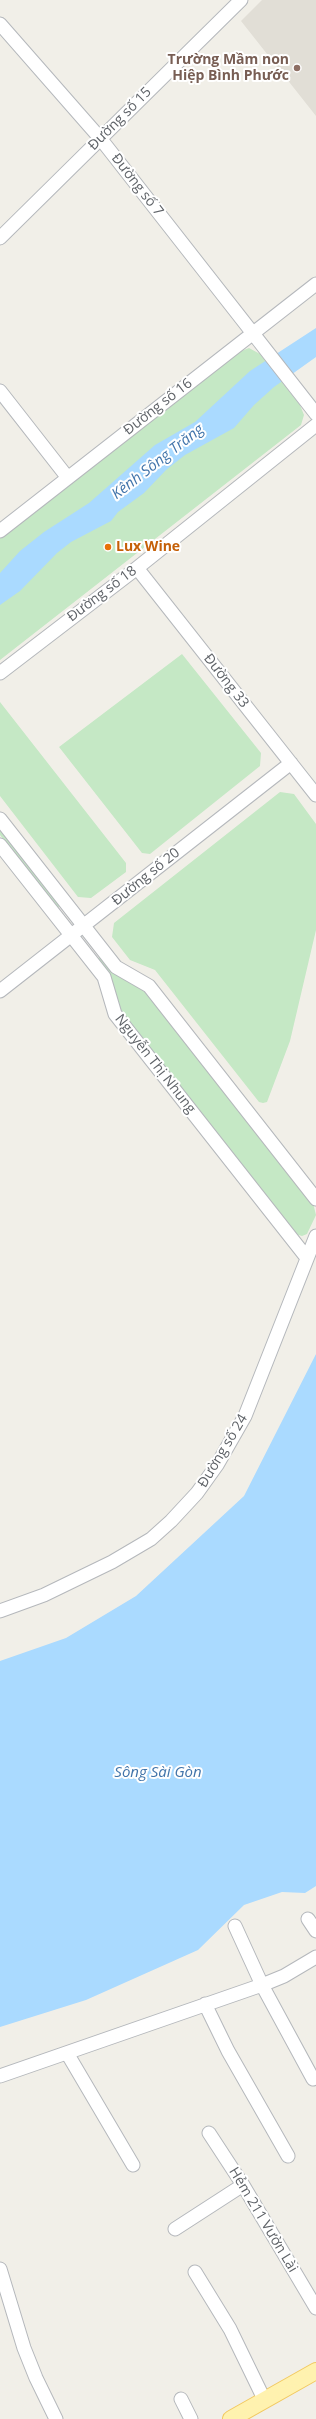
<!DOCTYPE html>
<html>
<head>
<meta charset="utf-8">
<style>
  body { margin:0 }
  canvas { display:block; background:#f1efe8 }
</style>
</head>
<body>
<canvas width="316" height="2419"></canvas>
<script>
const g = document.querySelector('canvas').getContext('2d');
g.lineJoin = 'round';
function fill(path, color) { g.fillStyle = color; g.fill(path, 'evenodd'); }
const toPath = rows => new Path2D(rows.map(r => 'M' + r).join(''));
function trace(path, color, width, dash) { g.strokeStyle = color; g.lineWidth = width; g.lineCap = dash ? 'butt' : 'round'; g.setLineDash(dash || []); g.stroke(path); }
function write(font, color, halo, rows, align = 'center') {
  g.font = font + ' "Open Sans",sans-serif'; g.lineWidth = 4; g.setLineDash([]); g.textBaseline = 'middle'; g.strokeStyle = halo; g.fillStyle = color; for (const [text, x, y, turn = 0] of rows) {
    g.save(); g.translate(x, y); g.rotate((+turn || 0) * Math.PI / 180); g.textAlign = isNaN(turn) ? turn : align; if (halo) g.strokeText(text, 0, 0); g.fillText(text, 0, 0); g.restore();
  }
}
fill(toPath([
  [262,0,316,0,316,116,241,21]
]), '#e1ded6');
fill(toPath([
  [249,348,260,354,300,405,304,415,301,425,0,660,0,538,236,353],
  [182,654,261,753,260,766,150,854,142,853,59,747],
  [0,702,126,863,126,872,91,898,78,897,0,796],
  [280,792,294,794,316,824,316,930,290,1041,267,1102,263,1103,259,1102,155,970,130,960,112,937,114,923],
  [0,827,61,905,57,908,0,835],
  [99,957,115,974,143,988,313,1203,316,1215,307,1234,302,1236,295,1234,120,1011,112,980,98,959]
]), '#c5e8c5');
fill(toPath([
  [316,328,316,357,274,387,254,405,234,428,185,455,166,470,144,493,118,512,111,521,71,542,57,553,20,591,0,605,0,573,20,551,44,532,89,503,155,445,195,422,250,371],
  [316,1354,316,1886,305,1893,282,1892,244,1905,198,1950,86,2000,0,2027,0,1661,66,1638,136,1596,244,1496]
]), '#aadaff');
const minor = toPath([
  [0,24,100,138,316,414],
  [0,238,241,0],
  [0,391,68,478],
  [0,531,316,284],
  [137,568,316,795],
  [0,673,137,568,316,425],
  [0,819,116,967,149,986,316,1199],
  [0,845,104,977,115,1014,307,1258],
  [0,991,291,763],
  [0,1611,44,1595,112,1562,151,1539,171,1521,197,1493,217,1465,245,1416,316,1236],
  [308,1919,316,1931],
  [235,1926,262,1985,313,2079],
  [205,2004,228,2051,288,2156],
  [67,2053,133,2165],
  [0,2076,262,1985,284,1976,316,1957],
  [209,2133,243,2185,316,2308],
  [175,2229,243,2185],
  [0,2269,24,2348,36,2378,56,2419],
  [195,2272,230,2329,264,2399],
  [181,2399,191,2419]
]);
const major = toPath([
  [231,2419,316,2371]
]);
trace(minor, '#b5b8bc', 15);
trace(major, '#f2c960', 18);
trace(minor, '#fff', 13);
trace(major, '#fff2af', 16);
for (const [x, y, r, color] of [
  [297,68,4,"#8d6e63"],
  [108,547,4,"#e8710a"]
]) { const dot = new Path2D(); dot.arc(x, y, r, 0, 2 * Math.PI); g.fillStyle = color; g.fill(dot); trace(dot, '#fff', 1.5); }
write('bold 14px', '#785e54', '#fff', [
  ["Trường Mầm non",289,60],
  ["Hiệp Bình Phước",289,76]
], 'right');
write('14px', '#5f6368', '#fff', [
  ["Đường số 15",120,119,-45],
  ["Đường số 7",137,185,52],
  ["Đường số 16",158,407,-38],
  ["Đường số 18",102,594,-37],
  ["Đường 33",226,681,52],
  ["Đường số 20",146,877,-39],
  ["Nguyễn Thị Nhung",155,1064,52],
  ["Đường số 24",223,1451,-59],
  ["Hẻm 211 Vườn Lài",263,2220,59]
]);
write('bold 14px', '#c56008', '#fff', [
  ["Lux Wine",116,547]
], 'left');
write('italic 15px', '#4174aa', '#fff', [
  ["Kênh Sông Trăng",158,462,-38],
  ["Sông Sài Gòn",158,1773]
]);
</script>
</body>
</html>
